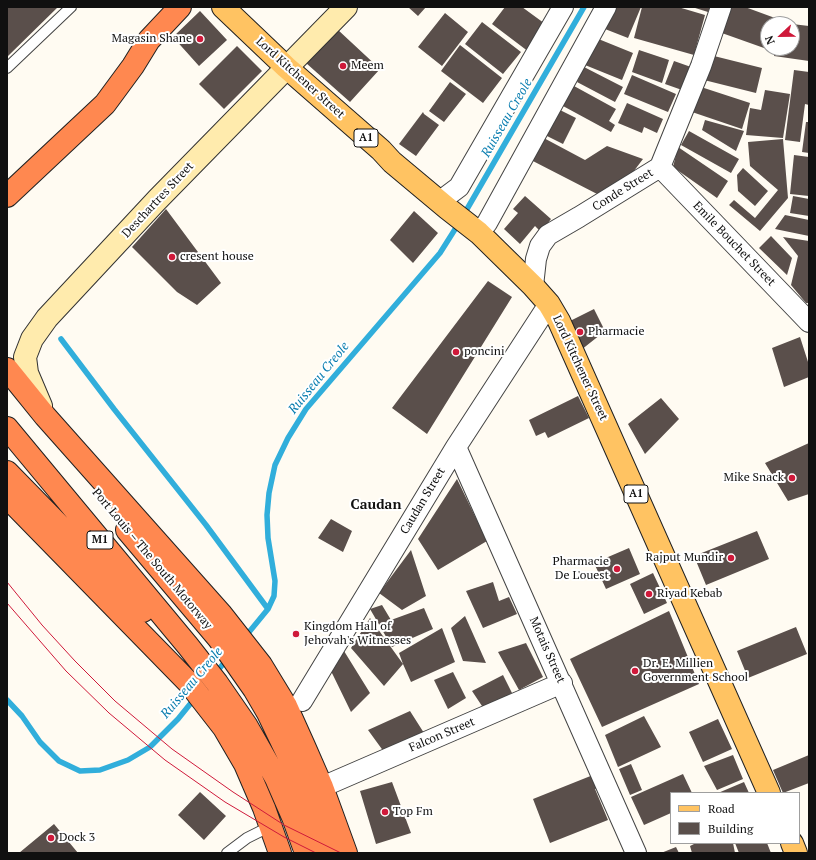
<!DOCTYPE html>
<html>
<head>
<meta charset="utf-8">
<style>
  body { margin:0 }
  #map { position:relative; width:816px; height:860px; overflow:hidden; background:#fffbf2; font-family:"PT Serif",serif }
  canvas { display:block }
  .frame { position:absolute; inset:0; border:8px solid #101010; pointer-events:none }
  .legend { position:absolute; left:670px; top:792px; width:130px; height:52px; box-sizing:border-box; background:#fff; border:1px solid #9f9f9f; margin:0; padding:5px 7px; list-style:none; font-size:12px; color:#101010 }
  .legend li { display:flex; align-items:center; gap:8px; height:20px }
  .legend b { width:20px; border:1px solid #9f9f9f }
  .north { position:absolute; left:760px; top:16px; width:40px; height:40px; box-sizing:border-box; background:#fff; border:1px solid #9f9f9f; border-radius:50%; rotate:248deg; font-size:11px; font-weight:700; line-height:16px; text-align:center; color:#101010 }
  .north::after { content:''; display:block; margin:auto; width:14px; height:18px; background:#cf193a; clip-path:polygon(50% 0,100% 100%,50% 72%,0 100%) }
</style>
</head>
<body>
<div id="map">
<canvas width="816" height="860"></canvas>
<div class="frame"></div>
<ul class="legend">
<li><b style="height:5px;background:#ffc362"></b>Road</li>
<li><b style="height:11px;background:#5a4f4b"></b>Building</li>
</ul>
<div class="north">N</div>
</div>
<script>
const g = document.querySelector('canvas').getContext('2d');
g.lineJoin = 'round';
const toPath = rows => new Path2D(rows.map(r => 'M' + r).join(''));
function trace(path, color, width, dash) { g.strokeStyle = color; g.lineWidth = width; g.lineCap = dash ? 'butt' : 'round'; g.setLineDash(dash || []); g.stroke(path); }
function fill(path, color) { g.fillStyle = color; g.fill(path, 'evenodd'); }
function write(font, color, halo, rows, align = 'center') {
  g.font = font + ' "PT Serif",serif'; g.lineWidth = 4; g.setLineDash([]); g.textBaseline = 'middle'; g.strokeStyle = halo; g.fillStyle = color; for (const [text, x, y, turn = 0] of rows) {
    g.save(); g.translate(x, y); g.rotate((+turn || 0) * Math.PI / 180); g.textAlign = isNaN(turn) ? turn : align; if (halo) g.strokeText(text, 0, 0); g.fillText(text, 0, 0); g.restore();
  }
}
trace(toPath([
  [463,216,584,7],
  [61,339,114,409,206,525,268,609],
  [245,637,268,609,274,596,275,581,268,538,267,515,269,493,275,465,288,438,306,409,440,253,459,223],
  [215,674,227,659],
  [7,700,22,716,40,742,59,761,80,771,100,770,128,760,150,747,178,719,195,698]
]), '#31aedb', 5.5);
fill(toPath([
  [7,7,58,7,7,57],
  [408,7,426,7,418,16],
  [505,7,522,7,548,26,529,52,492,24],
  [614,7,641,7,628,38,605,29],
  [642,7,678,7,705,15,694,55,634,38],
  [692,7,710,7,708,12],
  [729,7,745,7,775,18,773,24,768,24,768,36,764,48,719,32],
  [200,11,227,40,199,66,173,37],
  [445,13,468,32,442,66,418,47],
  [482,22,521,52,503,74,465,44],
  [792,24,809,26,809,61,774,56,775,48,792,48],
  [337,29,380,69,350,102,306,63],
  [596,38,633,53,622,80,585,65],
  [460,45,502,78,483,103,441,71],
  [237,46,262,71,224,109,199,84],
  [639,50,669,60,662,83,632,72],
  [710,55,762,68,756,93,704,80],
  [674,61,691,67,682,90,665,84],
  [584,67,623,87,615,102,577,82],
  [794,70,809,72,809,105,805,104,800,142,785,140],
  [632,75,676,94,668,112,624,94],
  [450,82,466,94,444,122,429,111],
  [574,86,616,109,609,121,615,125,611,132,563,106],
  [701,87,750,103,742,129,692,112],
  [765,90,790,94,783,138,746,135,750,108,761,110],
  [627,103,663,119,657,133,644,127,642,133,618,123],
  [558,109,576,118,563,144,545,135],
  [423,112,424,114,439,125,416,156,399,144],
  [705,120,744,131,736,151,702,130],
  [806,122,809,122,809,153,802,152],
  [689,131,739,159,731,173,681,145],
  [540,136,585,160,607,146,643,159,624,184,601,196,529,159],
  [783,139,788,198,760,231,729,205,734,200,755,218,778,190,750,166,748,142],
  [678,147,728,181,717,198,673,167],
  [794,155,809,157,809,196,790,194],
  [743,168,768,191,755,206,738,191,737,175],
  [525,196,551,219,541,232,535,226,520,244,504,229,518,213,513,209],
  [793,196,809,199,809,216,790,213],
  [166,209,221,283,197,305,177,292,132,247],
  [414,211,438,233,413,263,390,240],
  [785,215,809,220,809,236,775,229],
  [771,236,792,258,787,275,759,248],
  [783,237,809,241,809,303,806,303,791,285,798,256],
  [488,281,512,297,427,434,392,408],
  [594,309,605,331,581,350,568,322],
  [800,337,809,365,809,377,784,387,772,348],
  [578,396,589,418,548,438,545,432,536,436,529,420],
  [661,398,679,419,645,454,628,424],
  [809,443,809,494,788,501,765,463],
  [457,479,487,541,438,570,418,539],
  [331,519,352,531,343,552,318,538],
  [757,531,769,559,706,585,694,556],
  [629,548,640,574,606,589,594,563],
  [411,550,426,596,402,610,379,593],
  [653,573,667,603,644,614,630,584],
  [493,582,499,601,509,597,517,614,483,628,466,591],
  [382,605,391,620,424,608,433,629,392,647,370,609],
  [669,611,699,684,602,727,570,659],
  [465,616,486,663,463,661,451,628],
  [370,618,403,664,399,653,442,628,455,662,411,682,403,664,384,686,351,648],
  [796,627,807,654,748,678,737,651],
  [526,643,543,677,519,690,498,652],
  [344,651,370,693,351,712,331,671],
  [453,672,466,698,448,709,434,680],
  [503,675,512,693,484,709,472,691],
  [410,711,424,733,384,752,368,730],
  [644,716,661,747,618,767,605,735],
  [718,719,732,749,703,762,689,732],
  [733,755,743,779,717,790,704,766],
  [809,755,809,783,783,793,773,770],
  [631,764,642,790,630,795,619,769],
  [683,774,692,793,671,793,671,813,644,825,631,797],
  [593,775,598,788,595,789,608,820,550,843,533,799],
  [392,782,411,833,376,844,360,791],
  [744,782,749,793,718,793],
  [200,792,226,816,204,840,178,815],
  [54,824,78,853,19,853],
  [696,843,733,843,735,853,692,853,690,846],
  [735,843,767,843,771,853,739,853],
  [676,847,679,853,661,853]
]), '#5a4f4b');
const lane = toPath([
  [7,68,71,7],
  [227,853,247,838,271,826]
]);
const street = toPath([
  [660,167,809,322],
  [441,202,443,199,459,187,563,7],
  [479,233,487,223,606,7],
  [533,286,536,259,540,246,548,235,579,217,660,167,701,66,721,7],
  [456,447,636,853],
  [302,701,456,447,549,304],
  [322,787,562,683]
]);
const secondary = toPath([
  [41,406,27,373,25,357,32,339,47,318,157,200,346,7]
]);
const primary = toPath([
  [223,7,286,67,381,150,392,162,447,208,479,233,533,286,549,304,559,321,769,793],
  [792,843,796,853]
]);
const highway = toPath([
  [7,196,105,104,133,66,149,40,180,7],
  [7,369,45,416,221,614,261,665,286,706,304,746,322,787,346,853],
  [7,428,188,646,217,683,246,725,276,778,293,817,306,853],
  [7,472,143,611],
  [7,497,189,683,224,728,245,764,264,808,280,853],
  [127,530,219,639,254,689,268,713,294,767,327,853]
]);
trace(lane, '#434343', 12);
trace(street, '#434343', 22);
trace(secondary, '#323232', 24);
trace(primary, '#212121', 24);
trace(highway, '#212121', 24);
trace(lane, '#fff', 10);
trace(street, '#fff', 20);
trace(secondary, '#ffebad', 22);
trace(primary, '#ffc362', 22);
trace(highway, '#ff8850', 22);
trace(toPath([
  [7,582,42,625,75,661,115,701,172,749,233,792,284,825,341,853],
  [7,603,66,671,109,713,165,760,225,802,284,837,316,853]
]), '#cf193a', 1);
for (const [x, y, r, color] of [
  [200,39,4,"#cf193a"],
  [343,66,4,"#cf193a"],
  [172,257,4,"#cf193a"],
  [580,332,4,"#cf193a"],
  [456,352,4,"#cf193a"],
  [792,478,4,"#cf193a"],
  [731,558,4,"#cf193a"],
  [617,569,4,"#cf193a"],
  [649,594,4,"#cf193a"],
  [296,634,4,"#cf193a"],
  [635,671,4,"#cf193a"],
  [385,812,4,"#cf193a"],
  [51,838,4,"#cf193a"]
]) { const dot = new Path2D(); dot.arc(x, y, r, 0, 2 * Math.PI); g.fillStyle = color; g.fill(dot); trace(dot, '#fff', 1.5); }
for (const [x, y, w] of [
  [366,138,24],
  [636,494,24],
  [100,540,26]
]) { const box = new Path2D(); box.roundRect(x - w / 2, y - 9, w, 18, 3); g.fillStyle = '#fff'; g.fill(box); trace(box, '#101010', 1); }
write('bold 11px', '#101010', null, [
  ["A1",366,138],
  ["A1",636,494],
  ["M1",100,540]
]);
write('12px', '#101010', '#fff', [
  ["Magasin Shane",192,39,"right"],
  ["Meem",351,66],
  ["cresent house",180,257],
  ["Pharmacie",588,332],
  ["poncini",464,352],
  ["Mike Snack",784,478,"right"],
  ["Rajput Mundir",723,558,"right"],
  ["Pharmacie",609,562,"right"],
  ["De L'ouest",609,576,"right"],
  ["Riyad Kebab",657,594],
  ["Kingdom Hall of",304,627],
  ["Jehovah's Witnesses",304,641],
  ["Dr. E. Millien",643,664],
  ["Government School",643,678],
  ["Top Fm",393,812],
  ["Dock 3",59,838]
], 'left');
write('12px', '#101010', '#fff', [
  ["Lord Kitchener Street",300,78,42],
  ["Conde Street",623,190,-32],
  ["Deschartres Street",158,200,-47],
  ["Emile Bouchet Street",734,244,46],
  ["Lord Kitchener Street",580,368,65],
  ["Caudan Street",423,501,-59],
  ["Port Louis – The South Motorway",152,559,50],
  ["Motais Street",547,650,66],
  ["Falcon Street",442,735,-23]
]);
write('italic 13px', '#0b7eb0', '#fff', [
  ["Ruisseau Creole",507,118,-60],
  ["Ruisseau Creole",319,378,-51],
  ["Ruisseau Creole",192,683,-50]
]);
write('bold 14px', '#101010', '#fff', [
  ["Caudan",376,505]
]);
</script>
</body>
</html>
